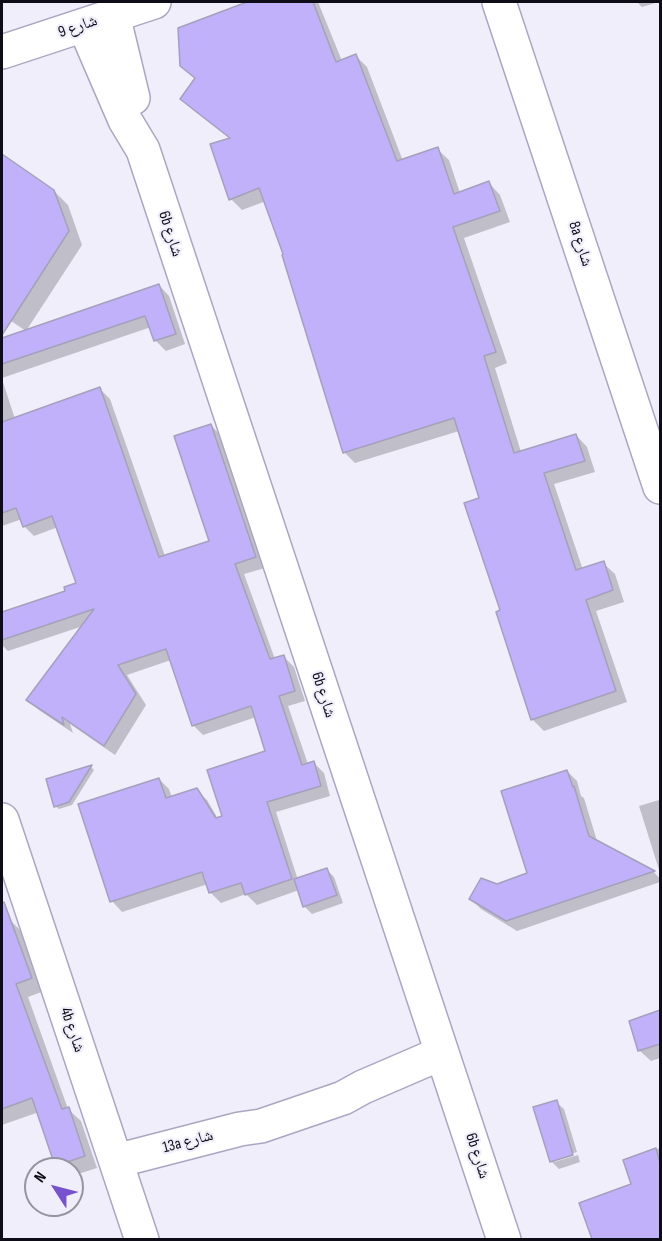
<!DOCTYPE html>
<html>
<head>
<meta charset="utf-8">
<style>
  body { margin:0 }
  #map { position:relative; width:662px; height:1241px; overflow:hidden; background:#f0eefa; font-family:"Sofia Sans Condensed",sans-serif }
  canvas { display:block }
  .frame { position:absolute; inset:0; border:3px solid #0e0c16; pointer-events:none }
  .north { position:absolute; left:24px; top:1157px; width:60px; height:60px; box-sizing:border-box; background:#f0eefa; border:2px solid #96949f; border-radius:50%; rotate:306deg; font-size:16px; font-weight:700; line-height:24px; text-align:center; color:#0e0c16 }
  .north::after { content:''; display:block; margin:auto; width:21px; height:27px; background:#7852cc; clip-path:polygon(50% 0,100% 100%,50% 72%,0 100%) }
</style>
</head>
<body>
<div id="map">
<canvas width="662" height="1241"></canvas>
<div class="frame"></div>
<div class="north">N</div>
</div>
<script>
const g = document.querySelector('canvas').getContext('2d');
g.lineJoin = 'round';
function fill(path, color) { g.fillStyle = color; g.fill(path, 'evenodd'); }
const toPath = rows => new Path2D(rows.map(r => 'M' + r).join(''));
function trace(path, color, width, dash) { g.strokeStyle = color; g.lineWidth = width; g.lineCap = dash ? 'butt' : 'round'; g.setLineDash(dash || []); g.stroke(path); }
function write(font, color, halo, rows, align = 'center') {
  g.font = font + ' "Sofia Sans Condensed","Noto Naskh Arabic",sans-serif'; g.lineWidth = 4.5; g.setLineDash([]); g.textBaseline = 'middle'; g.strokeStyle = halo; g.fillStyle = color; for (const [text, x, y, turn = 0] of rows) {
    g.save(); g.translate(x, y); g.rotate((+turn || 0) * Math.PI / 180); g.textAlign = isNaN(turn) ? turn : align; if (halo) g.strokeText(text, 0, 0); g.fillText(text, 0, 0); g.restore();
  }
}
fill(toPath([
  [251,2,318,2,342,61,356,56,367,67,403,161,437,149,449,160,460,193,489,183,500,195,510,222,464,238,507,363,495,368,521,452,576,435,587,447,595,472,554,484,583,570,603,563,615,574,624,602,596,611,627,702,544,731,532,719,502,611,481,499,459,431,355,463,344,452,266,201,242,210,231,199,231,139,193,110,182,99,196,79,182,66,179,29],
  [637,2,659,2,642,7],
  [2,156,54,191,68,205,82,245,26,331,159,285,169,296,185,344,166,351,156,341,151,327,2,378,2,339,26,331,2,315],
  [2,379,15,419,100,389,110,399,165,556,211,542,211,425,221,436,265,568,244,574,275,659,283,656,294,667,305,701,288,706,308,764,314,763,324,773,330,796,276,812,298,880,327,870,334,877,343,903,312,914,304,906,299,890,257,905,246,894,221,903,210,892,208,884,122,912,112,901,159,779,169,789,172,798,196,790,207,800,218,819,224,816,267,752,256,717,203,735,193,725,171,660,127,675,146,705,115,755,70,724,73,733,39,710,28,700,83,626,8,651,2,645,2,613,67,592,78,584,58,527,34,536,24,526,22,519,2,526],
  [91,767,94,770,72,805,59,809,55,806,47,780],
  [567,771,577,781,581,796,584,798,597,841,654,872,660,879,660,882,517,931,481,909,471,899,497,886,529,874],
  [659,800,660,801,660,873,639,806],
  [10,920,22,932,44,991,28,997,68,1109,81,1121,97,1168,72,1176,72,1169,60,1169,56,1165,39,1112,2,1125,2,923],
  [660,1012,660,1058,651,1061,640,1051,631,1022],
  [556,1102,564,1109,577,1152,554,1159,554,1162,578,1155,580,1162,559,1169,551,1161],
  [660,1148,660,1240,593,1240,581,1204,633,1185,624,1161]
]), '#0003');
const building = toPath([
  [247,2,313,2,336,62,356,54,397,161,438,147,454,194,489,181,500,211,453,227,496,352,484,356,514,453,576,434,585,461,544,473,576,570,604,561,613,590,586,600,616,691,531,720,496,612,500,610,464,503,479,498,454,418,343,453,282,255,283,254,259,188,229,200,210,144,230,138,180,99,195,78,180,66,178,28,247,2],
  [2,154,54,190,69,231,2,335,2,154],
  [159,284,176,334,154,341,145,316,2,364,2,338,159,284],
  [100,387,159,557,209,541,174,436,211,424,256,557,235,564,270,659,284,655,295,691,279,696,302,765,314,761,321,786,267,802,292,879,245,895,241,883,209,893,202,872,110,902,78,804,159,778,166,798,197,788,216,818,222,816,207,770,265,751,251,706,192,726,166,649,118,665,136,694,104,746,62,717,64,725,26,700,94,609,2,640,2,612,65,591,64,587,76,583,52,516,23,527,16,508,2,513,2,422,100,387],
  [92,765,69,802,54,807,46,779,92,765],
  [567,770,573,787,574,786,589,836,655,871,506,921,469,899,481,878,497,884,527,873,501,791,567,770],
  [327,868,337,895,303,907,294,879,327,868],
  [4,902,32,978,16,984,62,1109,69,1107,85,1156,55,1166,32,1098,2,1109,2,903,4,902],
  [660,1010,660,1044,638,1051,629,1021,660,1010],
  [557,1100,573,1155,550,1162,533,1107,557,1100],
  [656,1148,660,1163,660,1239,592,1239,579,1203,631,1184,623,1160,656,1148]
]);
fill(building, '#c1b1fa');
trace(building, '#a5a0bc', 1.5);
const minor = toPath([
  [499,2,660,487],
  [113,15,133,98],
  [84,25,125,120,143,150,504,1240],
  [2,52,154,2],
  [2,820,142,1240],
  [116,1161,240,1129,261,1126,343,1098,363,1087,442,1053]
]);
trace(minor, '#aba6c2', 36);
trace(minor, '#fff', 33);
write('16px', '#0e0c16', '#f0eefa', [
  ["شارع 9",78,27,-19],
  ["6b شارع",170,234,72],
  ["8a شارع",580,244,72],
  ["6b شارع",323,695,72],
  ["4b شارع",72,1030,71],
  ["13a شارع",188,1142,-15],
  ["6b شارع",477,1156,72]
]);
</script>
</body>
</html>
